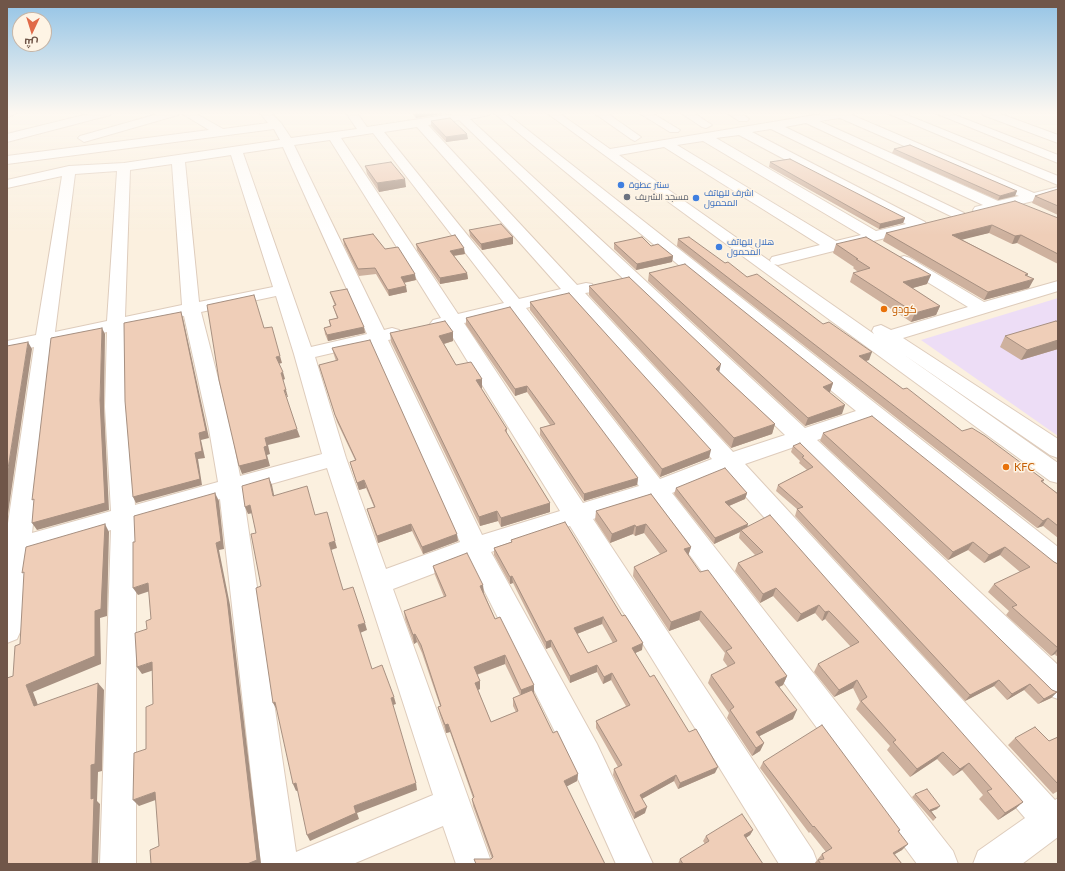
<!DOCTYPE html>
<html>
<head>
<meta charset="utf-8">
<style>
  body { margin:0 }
  #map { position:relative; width:1065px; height:871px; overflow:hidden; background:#fbf0df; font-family:Lato,Cairo,sans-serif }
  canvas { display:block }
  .frame { position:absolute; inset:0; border:8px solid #705649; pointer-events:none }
  .north { position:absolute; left:12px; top:12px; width:40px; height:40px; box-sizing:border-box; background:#fef4e5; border:1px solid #c5b5a7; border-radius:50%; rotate:184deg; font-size:11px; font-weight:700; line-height:16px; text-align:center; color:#705649 }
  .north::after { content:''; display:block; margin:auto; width:14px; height:18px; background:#e06a49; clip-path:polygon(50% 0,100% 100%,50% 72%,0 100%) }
</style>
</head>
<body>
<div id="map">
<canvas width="1065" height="871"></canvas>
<div class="frame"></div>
<div class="north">ش</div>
</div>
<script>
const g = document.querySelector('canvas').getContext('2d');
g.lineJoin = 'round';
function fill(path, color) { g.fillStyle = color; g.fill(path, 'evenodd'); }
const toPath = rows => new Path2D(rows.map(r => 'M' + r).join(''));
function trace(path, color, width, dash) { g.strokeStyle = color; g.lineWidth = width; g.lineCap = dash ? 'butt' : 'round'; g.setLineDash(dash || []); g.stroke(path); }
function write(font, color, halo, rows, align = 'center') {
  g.font = font + ' Lato,Cairo,sans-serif'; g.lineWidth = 3; g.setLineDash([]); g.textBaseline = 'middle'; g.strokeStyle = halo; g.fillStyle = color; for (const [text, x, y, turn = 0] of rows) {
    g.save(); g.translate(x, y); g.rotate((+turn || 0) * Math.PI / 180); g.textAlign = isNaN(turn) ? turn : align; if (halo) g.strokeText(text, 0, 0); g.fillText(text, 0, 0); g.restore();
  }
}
fill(toPath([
  [1058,298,1058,436,921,340]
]), '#edddf6');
const minor = toPath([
  [7,113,16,113,7,118,7,113],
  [92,113,111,113,110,115,7,142,7,134,92,113],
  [161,113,179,113,178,115,84,142,78,138,80,136,161,113],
  [181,113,195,113,223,129,268,123,260,113,271,113,281,123,291,138,357,129,346,113,357,113,367,127,459,113,490,113,489,115,470,119,805,428,856,411,494,113,506,113,1058,547,1058,573,1049,569,869,422,817,440,1058,665,1058,699,1047,695,797,446,745,464,1055,800,1058,798,1058,837,1022,864,973,864,978,851,1025,818,846,610,724,472,672,493,953,851,958,864,917,864,650,501,593,519,813,851,818,864,779,864,570,526,491,552,597,744,653,864,616,864,573,768,469,560,393,589,492,864,456,864,443,826,353,864,261,864,220,499,136,523,136,864,100,864,111,530,30,554,21,630,17,639,7,643,7,530,34,347,7,353,7,341,36,335,62,176,7,188,7,180,69,166,124,163,280,140,274,129,7,164,7,156,209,130,181,113],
  [459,120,785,435,733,452,585,293,592,292,594,288,592,284,586,283,577,285,428,125,459,120],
  [417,127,561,289,519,299,384,132,417,127],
  [373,133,504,303,458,314,341,138,373,133],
  [330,140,441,318,433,320,430,324,433,328,439,329,447,328,560,511,482,535,388,340,399,338,401,334,399,330,392,328,384,330,294,145,330,140],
  [283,147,367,334,311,347,243,153,283,147],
  [231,155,273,287,199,302,185,162,231,155],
  [172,164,182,305,125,317,130,170,172,164],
  [117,171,107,321,55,332,75,174,117,171],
  [276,296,294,354,322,454,240,476,231,429,201,312,276,296],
  [569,297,712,459,660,479,526,308,569,297],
  [511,312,639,486,583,503,464,323,511,312],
  [184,316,209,429,218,482,135,505,127,407,125,328,184,316],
  [107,332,105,407,111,511,32,533,53,343,107,332],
  [371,344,460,542,386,569,346,458,315,357,371,344],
  [327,468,433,795,296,852,243,492,327,468],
  [547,113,559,113,610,149,827,113,853,113,852,115,1034,193,1058,187,1058,195,980,214,975,213,973,210,975,207,983,205,806,123,785,127,964,213,966,216,964,219,959,220,771,129,752,132,925,222,927,225,925,228,778,265,774,264,874,334,872,331,874,327,881,325,891,330,968,307,898,264,896,261,898,258,904,256,910,258,984,302,1058,281,1058,291,903,338,1058,439,1058,458,1050,455,903,354,1058,463,1058,483,1050,481,547,113],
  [840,118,1019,196,998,201,819,121,840,118],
  [739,135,906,224,876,231,716,138,739,135],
  [703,141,861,235,836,241,677,145,703,141],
  [664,147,820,245,772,257,770,260,771,262,619,155,664,147],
  [594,113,607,113,641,137,635,141,631,139,594,113],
  [639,113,652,113,680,130,678,132,670,132,639,113],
  [681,113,694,113,712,125,706,128,702,127,681,113],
  [727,113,741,113,749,119,747,121,739,121,727,113],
  [887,113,902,113,1058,176,1058,185,887,113],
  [935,113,950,113,1058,155,1058,163,935,113],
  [982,113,998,113,1058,135,1058,143,983,115,982,113]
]);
trace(minor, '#deccbc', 2);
fill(minor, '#fff');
fill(toPath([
  [411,113,441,113,441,114,416,118],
  [431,121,468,139,446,142,431,126],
  [894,149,1015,196,998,200,892,153],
  [770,162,905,218,903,223,879,229,769,167],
  [365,166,406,187,379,192,367,174],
  [1058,189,1058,215,1032,203,1035,196],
  [1058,218,1058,264,1017,243,1012,244,989,233,961,239,1028,274,1027,276,1029,288,984,300,883,241,886,233],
  [469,230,513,237,513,244,482,250,470,236],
  [343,239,385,249,416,280,404,283,407,292,389,296,376,274,359,276,344,245],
  [678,239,725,263,747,277,869,360,865,361,903,389,962,431,1044,480,1043,482,1058,494,1058,538,1043,526,1037,528,677,246],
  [614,243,673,256,672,262,636,270,614,249],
  [416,244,465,254,454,256,467,273,468,279,440,284,417,250],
  [836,244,927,284,912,288,940,306,936,315,911,322,850,282,853,273,858,272,853,268,854,267,833,253],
  [649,273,833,383,830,392,829,392,842,414,805,426,648,281],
  [589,286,719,372,775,424,772,434,731,448,589,295],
  [330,292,365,333,328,341,325,334,324,328,330,326,329,320,337,318,333,306,335,306,332,298],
  [530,302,709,458,660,477,530,310],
  [466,318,638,478,637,485,584,501,540,435,540,428,550,425,527,392,515,396,466,325],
  [1058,322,1058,349,1021,360,1000,347,1005,336],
  [453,332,453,341,444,344,456,365,482,388,481,388,507,429,507,434,550,503,550,512,501,527,498,521,480,526,391,342,390,333],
  [332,348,458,541,423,554,412,531,378,543,369,516,367,509,374,507,366,488,359,490,352,469,350,462,355,460,337,422,319,365,336,361,334,355],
  [823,433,1058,564,1058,655,1056,656,1055,654,1051,656,1006,615,1009,611,988,592,994,584,1020,572,1000,555,984,563,968,550,948,560,820,441],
  [793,446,1052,690,1057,692,1051,698,1038,704,1024,690,1007,700,994,686,965,701,795,516,797,509,776,491,778,485,807,470,799,463,800,461,791,452],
  [676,488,747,493,745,499,729,506,748,527,1023,802,1015,809,998,820,979,799,983,795,962,770,953,776,937,759,910,777,887,750,890,746,856,709,860,702,853,688,834,697,814,672,818,664,851,647,825,619,822,621,815,613,797,622,773,596,760,603,735,571,738,563,755,555,739,538,740,532,714,544,674,494],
  [651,494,691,547,688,556,700,572,787,676,783,685,779,687,793,719,759,736,764,743,760,751,752,756,727,718,729,713,708,683,711,675,728,667,723,660,725,653,699,620,669,631,633,576,634,567,660,554,644,533,635,536,633,534,610,543,595,520,596,511],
  [511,540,642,650,635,653,650,677,715,773,678,789,674,781,642,799,645,813,634,819,613,775,614,769,618,767,596,728,596,721,626,706,611,680,603,684,597,672,570,683,551,647,546,649,513,583,510,584,494,555,494,548,511,542],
  [602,624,613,643,588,653,577,634],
  [433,566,484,593,495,619,534,693,553,733,578,774,577,781,567,786,491,859,492,859,473,806,472,799,473,798,450,732,446,733,440,715,438,707,440,706,422,653,417,642,414,644,405,619,404,611,444,597,435,575],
  [505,664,520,695,513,698,513,706,516,712,491,722,478,690,480,689,480,681,477,675],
  [1058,737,1058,791,1053,794,1008,745,1015,738,1049,741],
  [763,762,900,830,899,832,902,850,895,854,902,864,814,864,822,854,826,852,810,832,809,833,760,768],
  [915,794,937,809,931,811,936,818,933,821,912,797],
  [753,830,750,835,746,838,763,864,678,864,680,859,705,844,703,841,706,836]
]), '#ceb19e');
fill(toPath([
  [415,113,441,113,441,114,416,118],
  [467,134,468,139,446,142,446,137],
  [405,179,406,187,379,192,377,183],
  [1017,191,1015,196,998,200,1000,196],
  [905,218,903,223,879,229,880,224],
  [992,225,989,233,949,243,952,235],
  [1021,235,1017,243,1012,244,1015,236],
  [513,237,513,244,482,250,481,244],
  [464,248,465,254,451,256,450,251],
  [673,256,672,262,636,270,637,264],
  [467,273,468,279,440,284,440,278],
  [415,274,416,280,402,283,401,277],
  [1028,274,1024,282,1034,279,1029,288,984,300,988,292],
  [931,275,927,284,899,292,903,282],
  [406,286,407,292,389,296,388,290],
  [940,306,936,315,911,322,915,313],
  [181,312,183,318,209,438,201,440,205,458,198,459,202,485,136,503,133,497,195,453,199,433],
  [364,327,365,333,328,341,327,335],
  [102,328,105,334,104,407,109,510,37,530,32,523,100,400],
  [453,332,453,341,440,345,439,336],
  [1058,340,1058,349,1021,360,1027,350],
  [28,342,32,349,8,514,7,514,7,475],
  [872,352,869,360,856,364,859,356],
  [280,356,282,363,278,364,276,357],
  [721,364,719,373,716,369],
  [283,372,285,379,283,380,281,373],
  [482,379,482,388,476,389,476,380],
  [833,383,830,392,820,395,823,387],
  [527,386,527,392,515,396,515,389],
  [284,390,286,390,288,397,287,397],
  [845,405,842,414,805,426,808,418],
  [775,424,772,434,731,448,734,438],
  [297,429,300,437,268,445,270,454,267,455,270,466,242,474,239,466,264,447,265,438],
  [711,450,709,458,660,477,662,469],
  [269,478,272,485,276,504,273,496],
  [638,478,637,485,584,501,584,494],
  [364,480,366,488,359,490,357,483],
  [215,493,219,501,224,549,219,550,230,605,261,864,247,864,216,543],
  [747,493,745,499,724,508,725,502],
  [550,503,550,512,501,527,501,518],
  [250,505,253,513,248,514,245,507],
  [497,511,498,521,480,526,479,517],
  [1048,518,1043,526,1037,528,1043,521],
  [105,524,109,532,107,616,100,618,101,664,33,692,41,713,34,706,26,685,95,611],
  [411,524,412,531,378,543,377,536],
  [646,524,644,533,635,536,636,527],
  [748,524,747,529,741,530,740,532,714,544,715,538],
  [635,525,633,534,610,543,612,534],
  [457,534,458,541,423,554,422,547],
  [335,541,337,548,331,550,329,543],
  [973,542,968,550,948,560,953,552],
  [691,547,688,556,684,549],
  [1005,547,1000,555,984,563,989,555],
  [512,576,513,583,510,584,510,577],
  [148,583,153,590,138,595,133,588],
  [483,585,484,593,481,594,480,586],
  [776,588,773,596,760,603,763,594],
  [819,605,815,613,797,622,801,614],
  [701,611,699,620,669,631,671,622],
  [829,611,825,619,822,621,825,612],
  [603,617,602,624,574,635,574,628],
  [365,623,367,630,360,633,358,625],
  [415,634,417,642,414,644,413,635],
  [551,640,551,647,546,649,546,642],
  [643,643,642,650,631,655,632,648],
  [1058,648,1058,650,1055,654,1051,656],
  [505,655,505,664,475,675,474,667],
  [152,662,157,669,142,674,137,667],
  [597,665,597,672,570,683,570,676],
  [612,673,611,680,603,684,604,677],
  [787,676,783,685,771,691,775,682],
  [857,680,853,688,834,697,839,690],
  [999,680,994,686,965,701,970,695],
  [480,681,480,689,475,691,475,683],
  [98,683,104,690,102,771,98,772,97,801,100,804,98,864,92,864,91,799,91,765],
  [1030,684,1024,690,1007,700,1012,694],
  [534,685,534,693,521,698,521,690],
  [1057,692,1051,698,1038,704,1044,699],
  [394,697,396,704,393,705,391,698],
  [275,702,277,710,273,703],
  [797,710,793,719,752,740,756,732],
  [448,724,450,732,446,733,445,725],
  [764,743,760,751,752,756,756,748],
  [943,752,937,759,910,777,917,769],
  [969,763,962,770,953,776,960,769],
  [718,767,715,773,678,789,680,783],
  [578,774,577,781,564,788,564,781],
  [676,775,674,781,638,801,640,795],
  [296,783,299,790,296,791,293,784],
  [416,783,417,790,357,813,359,819,310,841,307,835,354,806],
  [155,792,161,798,139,806,133,800],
  [1023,802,1015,809,998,820,1005,813],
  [940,806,937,809,930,812,929,810],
  [647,807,645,813,634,819,635,813],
  [753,830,750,835,741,841,744,835],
  [908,844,902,850,888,858,893,853]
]), '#a79081');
const building = toPath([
  [450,118,467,134,446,137,431,121,450,118],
  [910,145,1017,191,1000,196,894,149,910,145],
  [790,159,905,218,880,224,770,162,790,159],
  [391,162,405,179,377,183,365,166,391,162],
  [1058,189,1058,206,1035,196,1058,189],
  [1015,201,1058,218,1058,254,1021,235,1015,236,992,225,952,235,1028,274,1025,275,1034,279,988,292,886,233,1015,201],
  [501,224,513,237,481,244,469,230,501,224],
  [373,234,385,249,398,247,415,274,401,277,406,286,388,290,375,268,358,269,343,239,373,234],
  [455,235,464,248,450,251,467,273,440,278,416,244,455,235],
  [642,237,651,246,658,244,673,256,637,264,614,243,642,237],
  [689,237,725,263,728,262,747,277,757,274,823,324,829,322,872,352,859,356,903,389,907,388,962,431,972,428,985,436,1044,480,1041,481,1058,494,1058,526,1048,518,1043,521,678,239,689,237],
  [866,237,931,275,903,282,940,306,915,313,853,273,870,268,856,259,858,259,836,244,866,237],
  [685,264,833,383,823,387,845,405,808,418,649,273,685,264],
  [629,277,721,364,716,369,775,424,734,438,589,286,629,277],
  [347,289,364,327,327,335,324,328,331,326,329,320,338,318,333,306,336,305,330,292,347,289],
  [569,293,711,450,662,469,530,302,569,293],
  [254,295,264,328,272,327,280,356,276,357,283,372,281,373,286,390,284,390,297,429,265,438,267,446,264,447,267,459,239,466,219,380,207,305,254,295],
  [510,307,638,478,584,494,540,428,555,424,527,386,515,389,466,318,510,307],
  [181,312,206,431,199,433,202,451,195,453,200,479,133,497,125,401,124,323,181,312],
  [445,321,453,332,439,336,456,365,471,362,482,379,476,380,507,429,505,430,550,503,501,518,497,511,479,517,390,333,445,321],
  [1056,321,1058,322,1058,340,1027,350,1005,336,1056,321],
  [102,328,100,400,105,503,32,523,34,499,32,500,51,338,102,328],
  [370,340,457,534,422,547,411,524,377,536,367,509,375,507,364,480,357,483,350,462,356,460,335,415,319,365,338,360,332,348,370,340],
  [28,342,7,475,7,346,28,342],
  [872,416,1054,562,1058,564,1058,648,1012,607,1017,605,994,584,1030,567,1005,547,989,555,973,542,953,552,823,433,872,416],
  [800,443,1052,690,1057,692,1044,699,1030,684,1012,694,999,680,970,695,797,509,803,507,778,485,813,467,802,457,804,456,793,446,800,443],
  [725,468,747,493,725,502,748,524,715,538,676,488,725,468],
  [269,478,273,496,307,486,315,515,327,512,335,541,329,543,343,590,353,587,365,623,358,625,372,669,382,665,394,697,391,698,416,783,354,806,356,813,307,835,296,783,293,784,275,702,273,703,256,588,261,586,251,534,256,533,250,505,245,507,242,486,269,478],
  [215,493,221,541,216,543,227,598,257,860,247,864,151,864,150,850,159,846,155,792,133,800,134,753,146,749,146,707,153,704,152,662,137,667,135,633,147,629,146,621,151,619,148,583,133,588,133,542,135,542,134,516,215,493],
  [651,494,691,547,684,549,700,572,708,570,787,676,775,682,797,710,756,732,764,743,756,748,730,710,734,707,711,675,735,663,726,651,732,648,701,611,671,622,634,567,667,551,646,524,636,527,635,525,612,534,596,511,651,494],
  [770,515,1023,802,1005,813,987,791,992,789,969,763,960,769,943,752,917,769,893,742,896,740,861,701,867,697,857,680,839,690,818,664,859,642,829,611,825,612,819,605,801,614,776,588,763,594,738,563,763,552,741,530,770,515],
  [565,522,622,616,625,615,643,643,632,648,650,677,654,675,689,732,696,729,718,767,680,783,676,775,640,795,647,807,635,813,614,769,622,765,596,721,630,705,612,673,604,677,597,665,570,676,551,640,546,642,512,576,510,577,494,548,512,542,511,540,565,522],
  [603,617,617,641,588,653,574,628,603,617],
  [105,524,101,609,95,611,95,656,26,685,34,706,98,683,95,764,91,765,91,799,94,798,92,864,7,864,7,678,13,676,15,646,20,644,24,572,22,573,26,547,105,524],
  [467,553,483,585,480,586,495,619,500,617,534,685,521,690,505,655,474,667,480,681,475,683,491,722,518,711,513,698,532,690,553,733,557,731,578,774,564,781,605,864,476,864,474,859,491,859,493,857,472,799,474,797,448,724,445,725,438,707,441,706,421,645,415,634,413,635,404,611,446,596,433,566,467,553],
  [822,725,900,830,898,831,908,844,893,853,902,864,821,864,818,860,824,859,822,854,832,848,814,826,813,827,763,762,822,725],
  [1035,727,1049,741,1058,737,1058,784,1015,738,1035,727],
  [927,789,940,806,930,810,936,818,915,794,927,789],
  [742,814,753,830,744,835,763,864,683,864,680,859,709,841,706,836,742,814]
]);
fill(building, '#efceb8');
trace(building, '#a79081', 1);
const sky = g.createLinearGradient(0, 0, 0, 235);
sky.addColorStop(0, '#94c4e6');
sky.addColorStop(0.48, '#fdf8f1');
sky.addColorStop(1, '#fdf8f100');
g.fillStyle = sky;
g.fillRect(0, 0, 1065, 235);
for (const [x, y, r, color] of [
  [621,185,4,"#3f7fe0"],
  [627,197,4,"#6b7280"],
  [696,198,4,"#3f7fe0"],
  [719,247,4,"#3f7fe0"],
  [884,309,4,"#e8710a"],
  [1006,467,4,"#e8710a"]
]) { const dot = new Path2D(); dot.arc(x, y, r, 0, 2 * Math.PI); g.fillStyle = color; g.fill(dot); trace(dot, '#fef4e5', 1.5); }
write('9px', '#366cbe', '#fef4e5', [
  ["سنتر عطوة",629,185],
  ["اشرف للهاتف",704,193],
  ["المحمول",704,203],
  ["هلال للهاتف",727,242],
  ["المحمول",727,252]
], 'left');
write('9px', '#5b616d', '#fef4e5', [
  ["مسجد الشريف",635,197]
], 'left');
write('11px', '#c56008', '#fef4e5', [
  ["كودو",892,309],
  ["KFC",1014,467]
], 'left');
</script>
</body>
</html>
